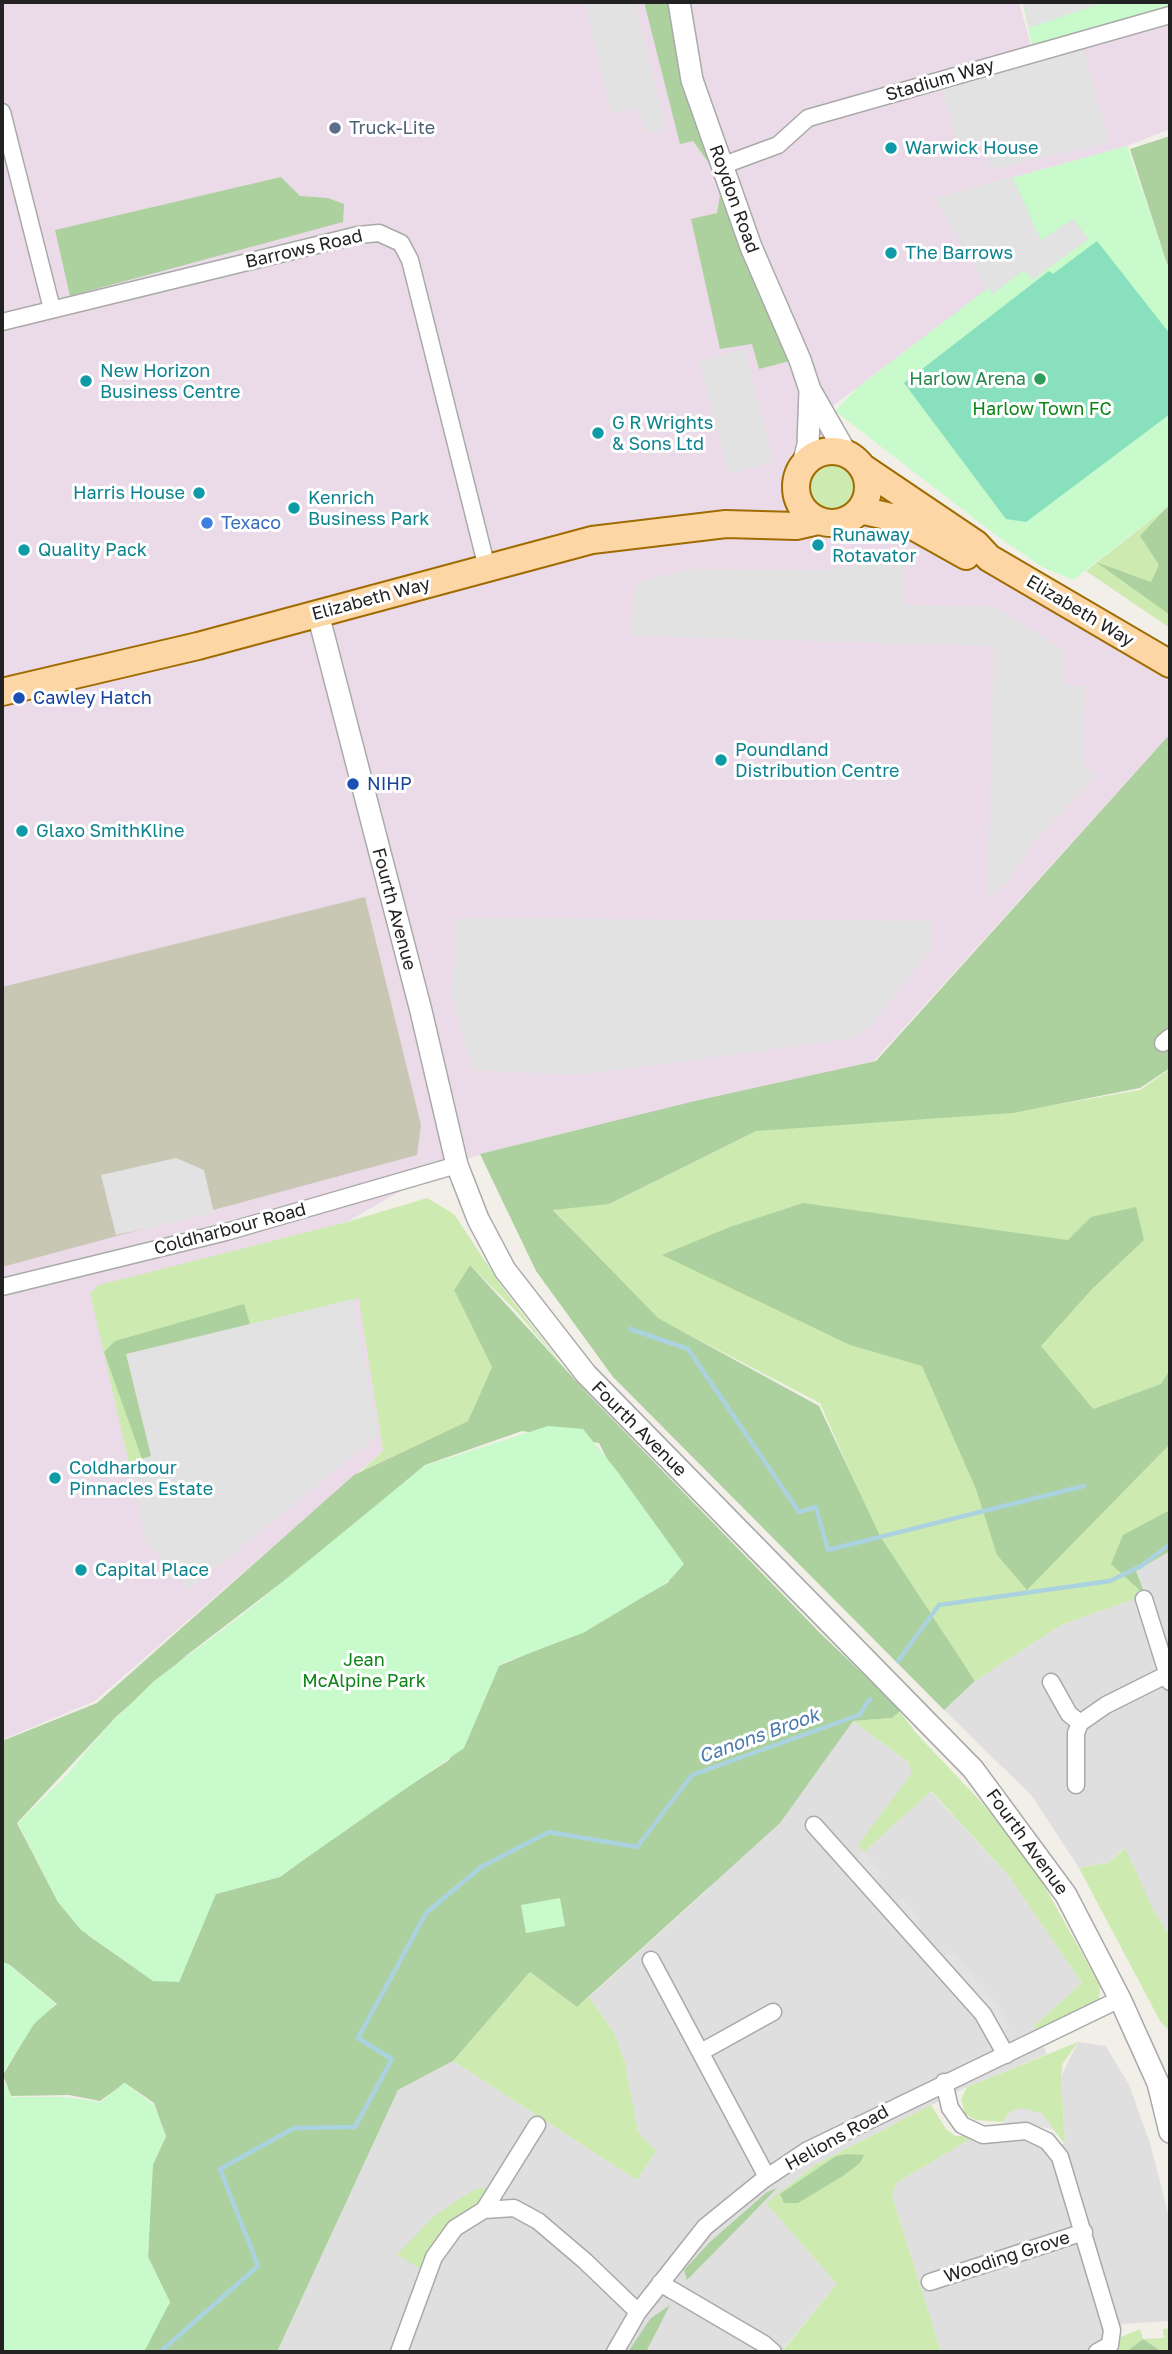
<!DOCTYPE html>
<html>
<head>
<meta charset="utf-8">
<style>
  body { margin:0 }
  #map { position:relative; width:1172px; height:2354px; overflow:hidden; background:#f2efe9; font-family:"Golos Text",sans-serif }
  canvas { display:block }
  .frame { position:absolute; inset:0; border:4px solid #222; pointer-events:none }
</style>
</head>
<body>
<div id="map">
<canvas width="1172" height="2354"></canvas>
<div class="frame"></div>
</div>
<script>
const g = document.querySelector('canvas').getContext('2d');
g.lineJoin = 'round';
function fill(path, color) { g.fillStyle = color; g.fill(path, 'evenodd'); }
const toPath = rows => new Path2D(rows.map(r => 'M' + r).join(''));
function trace(path, color, width, dash) { g.strokeStyle = color; g.lineWidth = width; g.lineCap = dash ? 'butt' : 'round'; g.setLineDash(dash || []); g.stroke(path); }
function write(font, color, halo, rows, align = 'center') {
  g.font = font + ' "Golos Text",sans-serif'; g.lineWidth = 6; g.setLineDash([]); g.textBaseline = 'middle'; g.strokeStyle = halo; g.fillStyle = color; for (const [text, x, y, turn = 0] of rows) {
    g.save(); g.translate(x, y); g.rotate((+turn || 0) * Math.PI / 180); g.textAlign = isNaN(turn) ? turn : align; if (halo) g.strokeText(text, 0, 0); g.fillText(text, 0, 0); g.restore();
  }
}
fill(toPath([
  [1170,1551,1170,1937,1153,1910,1124,1848,1108,1863,1079,1868,1032,1796,944,1710,975,1681,1061,1625,1145,1595,1136,1570],
  [853,1721,908,1762,913,1773,859,1845,864,1852,930,1791,1008,1875,1082,1983,1034,2026,1047,2054,967,2087,815,2165,767,2203,837,2284,784,2348,785,2352,277,2352,398,2090,453,2061,637,2180,656,2151,638,2133,625,2063,614,2033,589,1997,706,1891],
  [1078,2042,1106,2046,1129,2085,1150,2143,1170,2221,1170,2321,1122,2324,1112,2352,941,2352,892,2196,896,2183,977,2135,1065,2144,1061,2076]
]), '#e0dfdf');
fill(toPath([
  [2,2,670,2,721,166,679,2,1019,2,1033,53,1170,15,1170,129,1127,146,936,199,989,288,826,411,951,545,1170,672,1170,734,874,1061,484,1153,439,1169,347,1222,383,1451,95,1701,2,1740]
]), '#ebdbe8');
fill(toPath([
  [365,897,421,1125,417,1155,2,1267,2,987]
]), '#c7c7b4');
fill(toPath([
  '810 487a24 24 0 1 1 48 0a24 24 0 1 1-48 0Z',
  [1170,505,1170,628,1086,571],
  [1170,1069,1170,1551,1136,1570,1145,1595,1061,1625,975,1681,877,1533,820,1403,655,1317,552,1208,755,1130,1014,1112,1140,1090],
  [427,1198,454,1214,502,1287,562,1365,516,1311,470,1265,454,1290,492,1367,468,1421,360,1472,383,1451,358,1294,358,1299,126,1354,151,1457,129,1463,90,1293,99,1285,347,1222],
  [899,1711,916,1733,983,1804,1035,1869,1100,1986,1099,2000,1036,2030,1034,2026,1082,1983,1008,1875,931,1791,864,1852,858,1845,912,1773,908,1762,853,1721,892,1718],
  [1125,1848,1153,1909,1170,1937,1170,2032,1160,2021,1079,1868,1108,1863],
  [530,1972,577,2007,589,1997,614,2033,625,2063,638,2132,656,2151,637,2180,453,2061],
  [1078,2042,1063,2063,1061,2076,1065,2144,1049,2124,1010,2112,1002,2122,976,2120,965,2114,961,2099,967,2087],
  [931,2105,946,2129,955,2136,977,2135,896,2183,892,2196,941,2352,785,2352,784,2349,837,2284,766,2203,815,2165],
  [491,2187,480,2209,423,2270,397,2255,432,2218,459,2199,476,2189],
  [1170,2328,1170,2352,1164,2352,1143,2339,1126,2352,1112,2352,1119,2338,1140,2329,1143,2339,1164,2338,1163,2329]
]), '#cdebb0');
fill(toPath([
  [644,2,672,2,790,361,759,369,752,344,720,349,691,219,717,213,720,195,711,166,693,141,680,144],
  [1170,136,1170,264,1167,264,1130,149],
  [281,177,300,196,328,198,344,204,343,222,70,296,55,230],
  [1170,504,1170,615,1096,562,1151,582,1159,565,1140,536],
  [1170,734,1170,1068,1140,1088,1013,1113,756,1131,609,1204,553,1210,658,1318,819,1406,880,1536,975,1681,944,1710,613,1377,536,1271,480,1154,695,1101,876,1061],
  [803,1203,1068,1240,1091,1217,1136,1207,1144,1240,1092,1289,1041,1346,1093,1409,1161,1384,1170,1370,1170,1444,1027,1590,997,1555,976,1489,922,1366,850,1345,662,1255,730,1227],
  [470,1265,588,1394,821,1634,901,1710,892,1718,853,1721,780,1823,577,2007,530,1972,453,2061,398,2090,277,2352,118,2352,170,2303,148,2257,151,2163,166,2137,154,2103,125,2083,100,2101,69,2095,11,2096,3,2075,34,2022,57,2004,10,1965,2,1962,2,1741,97,1703,354,1475,468,1421,492,1367,454,1290],
  [522,1431,599,1443,669,1582,580,1632,496,1667,449,1760,363,1816,280,1877,215,1894,179,1982,147,1976,89,1936,58,1902,17,1823,117,1716,187,1655,332,1544,425,1465],
  [244,1304,250,1324,151,1457,142,1459,104,1352,115,1341],
  [1170,1510,1170,1551,1136,1571,1145,1595,1111,1564,1123,1535],
  [847,2154,864,2155,860,2163,843,2176,798,2203,784,2203,780,2194,836,2156],
  [777,2188,747,2219,687,2280,684,2270,711,2241,767,2192],
  [670,2305,646,2352,628,2352,650,2319],
  [1143,2339,1163,2352,1164,2352,1126,2352]
]), '#add19e');
fill(toPath([
  [1022,2,1170,2,1170,15,1034,53],
  [1127,146,1170,273,1170,505,1073,580,1042,567,997,536,835,411,858,387,988,288,936,199],
  [548,1426,583,1429,617,1471,684,1564,668,1582,583,1633,500,1664,464,1748,279,1877,216,1894,179,1982,153,1981,81,1930,58,1902,18,1823,66,1776,105,1729,154,1681,241,1616,424,1466],
  [560,1898,565,1926,526,1933,521,1905],
  [2,1962,8,1964,56,2004,34,2024,2,2075],
  [2,2078,12,2097,64,2097,101,2102,124,2083,154,2105,166,2136,153,2165,148,2257,170,2302,144,2352,2,2352]
]), '#c8facc');
fill(toPath([
  [1097,241,1170,334,1170,414,1026,522,1006,519,904,383,1049,271,1053,274]
]), '#88e0be');
fill(toPath([
  [585,2,635,2,666,128,646,134,639,108,611,114],
  [1023,2,1057,3,1105,2,1029,28],
  [1083,47,1109,143,991,169,983,143,959,150,941,85],
  [1013,178,1041,240,1073,219,1089,239,1032,280,1024,270,992,295,936,199],
  [744,349,774,462,729,474,699,361],
  [903,558,904,605,994,606,1066,652,1064,685,1085,686,1083,764,1096,777,1033,841,1011,879,987,901,994,646,632,636,635,582,689,569,829,570],
  [455,918,931,921,933,946,871,1026,852,1039,575,1075,473,1070,452,998],
  [176,1158,204,1170,214,1213,116,1235,101,1175],
  [353,1299,378,1435,189,1590,145,1539,129,1463,151,1456,126,1354],
  [864,1852,882,1873,873,1881,855,1860],
  [903,1898,921,1919,913,1925,896,1904],
  [951,1949,998,2005,1010,2029,999,2035,940,1959],
  [1021,2108,1042,2113,1054,2129,1002,2122,1010,2112]
]), '#e2e2e2');
trace(toPath([
  [630,1329,688,1349,799,1512,816,1507,828,1550,1084,1486],
  [898,1661,939,1605,1110,1581,1141,1566,1170,1544],
  [160,2352,258,2266,220,2169,294,2128,355,2127,392,2059,358,2038,426,1913,481,1867,549,1832,637,1847,692,1775,859,1715,870,1699]
]), '#aad3df', 4.5);
const minor = toPath([
  [2,112,52,309],
  [721,166,778,145,808,118,1170,15],
  [2,322,358,235,379,233,401,243,410,260,487,568],
  [1163,1043,1170,1037],
  [2,1287,226,1232,457,1165],
  [1144,1599,1170,1682],
  [1051,1682,1069,1714,1080,1723],
  [1076,1785,1076,1733,1080,1723,1106,1705,1168,1674],
  [814,1825,983,2014,1006,2055],
  [651,1960,767,2177],
  [701,2052,773,2012],
  [944,2082,950,2108,962,2125,983,2135,1026,2131,1047,2141,1060,2157,1112,2330,1110,2345,1097,2352],
  [484,2210,537,2125],
  [930,2282,1084,2232],
  [660,2283,764,2344,773,2352],
  [399,2352,434,2257,455,2228,484,2210,514,2208,538,2221,585,2261,638,2312],
  [615,2352,638,2312,705,2227,763,2180,808,2150,1120,1999]
]);
const tertiary = toPath([
  [679,2,692,80,751,247,800,360,810,390,846,453],
  [803,464,808,445,810,390],
  [318,614,421,1011,457,1165,478,1219,505,1270,586,1374,973,1769,1066,1895,1120,1999,1158,2083,1170,2132]
]);
const primary = toPath([
  '796 487a36 36 0 1 1 72 0a36 36 0 1 1-72 0Z',
  [862,467,976,544,989,558,1170,664],
  [860,510,900,519,966,556],
  [2,692,198,646,592,540,726,524,796,526,818,521]
]);
trace(minor, '#a9a9a9', 19);
trace(tertiary, '#a9a9a9', 24);
trace(primary, '#a06b00', 30);
trace(minor, '#fff', 16);
trace(tertiary, '#fff', 21);
trace(primary, '#fcd6a4', 26);
for (const [x, y, r, color] of [
  [335,128,7,"#5c6f8a"],
  [891,148,7,"#0f9aa8"],
  [891,253,7,"#0f9aa8"],
  [1040,379,7,"#2e9e5b"],
  [86,381,7,"#0f9aa8"],
  [598,433,7,"#0f9aa8"],
  [199,493,7,"#0f9aa8"],
  [294,508,7,"#0f9aa8"],
  [207,523,7,"#3f7fe0"],
  [818,545,7,"#0f9aa8"],
  [24,550,7,"#0f9aa8"],
  [19,698,7,"#1a4fb4"],
  [721,760,7,"#0f9aa8"],
  [353,784,7,"#1a4fb4"],
  [22,831,7,"#0f9aa8"],
  [55,1478,7,"#0f9aa8"],
  [81,1570,7,"#0f9aa8"]
]) { const dot = new Path2D(); dot.arc(x, y, r, 0, 2 * Math.PI); g.fillStyle = color; g.fill(dot); trace(dot, '#fff', 2.5); }
write('18px', '#222', '#fff', [
  ["Stadium Way",940,80,-16],
  ["Roydon Road",734,199,70],
  ["Barrows Road",304,249,-13],
  ["Elizabeth Way",371,599,-15],
  ["Elizabeth Way",1080,611,31],
  ["Fourth Avenue",394,909,75],
  ["Coldharbour Road",230,1229,-15],
  ["Fourth Avenue",639,1429,45],
  ["Fourth Avenue",1027,1842,54],
  ["Helions Road",837,2138,-29],
  ["Wooding Grove",1007,2257,-18]
]);
write('18px', '#4e5e75', '#fff', [
  ["Truck-Lite",349,128]
], 'left');
write('18px', '#0d838f', '#fff', [
  ["Warwick House",905,148],
  ["The Barrows",905,253],
  ["New Horizon",100,371],
  ["Business Centre",100,392],
  ["G R Wrights",612,423],
  ["& Sons Ltd",612,444],
  ["Harris House",185,493,"right"],
  ["Kenrich",308,498],
  ["Business Park",308,519],
  ["Runaway",832,535],
  ["Rotavator",832,556],
  ["Quality Pack",38,550],
  ["Poundland",735,750],
  ["Distribution Centre",735,771],
  ["Glaxo SmithKline",36,831],
  ["Coldharbour",69,1468],
  ["Pinnacles Estate",69,1489],
  ["Capital Place",95,1570]
], 'left');
write('18px', '#27864d', '#fff', [
  ["Harlow Arena",1026,379]
], 'right');
write('18px', '#0c8416', '#fff', [
  ["Harlow Town FC",1042,409],
  ["Jean",364,1660],
  ["McAlpine Park",364,1681]
]);
write('18px', '#366cbe', '#fff', [
  ["Texaco",221,523]
], 'left');
write('18px', '#164399', '#fff', [
  ["Cawley Hatch",33,698],
  ["NIHP",367,784]
], 'left');
write('italic 19px', '#4a7aab', '#fff', [
  ["Canons Brook",759,1736,-20]
]);
</script>
</body>
</html>
